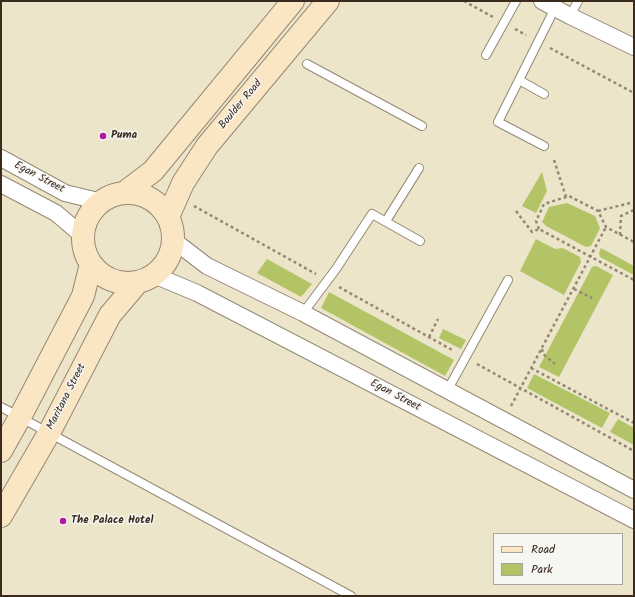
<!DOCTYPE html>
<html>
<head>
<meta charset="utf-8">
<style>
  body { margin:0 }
  #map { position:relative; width:635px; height:597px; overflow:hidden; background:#ece5ca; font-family:Kalam,sans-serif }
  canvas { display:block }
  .frame { position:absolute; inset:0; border:2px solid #3b2a1e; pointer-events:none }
  .legend { position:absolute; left:493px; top:533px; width:130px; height:52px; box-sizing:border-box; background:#f6f6f2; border:1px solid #aba49d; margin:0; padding:5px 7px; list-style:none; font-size:12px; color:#3b2a1e }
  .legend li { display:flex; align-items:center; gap:8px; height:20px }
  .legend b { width:20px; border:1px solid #aba49d }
</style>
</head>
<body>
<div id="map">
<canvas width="635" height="597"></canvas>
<div class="frame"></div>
<ul class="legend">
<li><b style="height:5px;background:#fbe6c3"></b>Road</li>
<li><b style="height:11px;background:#b3c467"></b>Park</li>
</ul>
</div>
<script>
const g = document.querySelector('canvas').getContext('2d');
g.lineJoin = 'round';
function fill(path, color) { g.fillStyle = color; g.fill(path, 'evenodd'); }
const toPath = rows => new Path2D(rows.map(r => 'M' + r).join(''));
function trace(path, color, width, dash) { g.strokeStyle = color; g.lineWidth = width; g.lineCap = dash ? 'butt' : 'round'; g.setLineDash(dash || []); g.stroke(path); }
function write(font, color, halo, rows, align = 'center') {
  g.font = font + ' Kalam,sans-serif'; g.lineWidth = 3; g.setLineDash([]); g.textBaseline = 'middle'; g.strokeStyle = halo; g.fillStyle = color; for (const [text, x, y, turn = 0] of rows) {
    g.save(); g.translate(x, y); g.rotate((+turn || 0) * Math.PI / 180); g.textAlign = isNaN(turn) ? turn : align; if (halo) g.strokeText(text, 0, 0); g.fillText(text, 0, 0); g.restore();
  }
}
fill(toPath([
  [542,172,547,191,536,213,522,206],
  [567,203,595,216,600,228,591,246,586,247,546,226,542,222,549,207],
  [536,239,555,249,563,248,580,257,581,262,564,295,520,271],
  [601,248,634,266,634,275,600,257,599,253],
  [267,259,312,284,301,297,257,273],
  [596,266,613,275,559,377,539,367,592,267],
  [329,292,454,360,445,376,321,308],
  [443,329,466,340,461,349,439,338],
  [534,374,610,413,602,428,527,388],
  [618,419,634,428,634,445,610,432]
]), '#b3c467');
const service = toPath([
  [570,16,578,1],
  [486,55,516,1],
  [307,64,422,126],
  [519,80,544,94],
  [544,146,498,122,555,8],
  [386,221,419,168],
  [303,313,336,269,372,214,420,241],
  [447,391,508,280],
  [1,407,351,596]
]);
const minor = toPath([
  [542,1,570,16,634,47],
  [1,158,65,193,102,202],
  [1,184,56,213,83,236],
  [173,240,207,266,303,313,634,490],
  [154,275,197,293,634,520]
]);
const secondary = toPath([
  [124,193,153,171,293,1],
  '83 238a45 45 0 1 1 90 0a45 45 0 1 1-90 0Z',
  [168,217,183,183,207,146,328,1],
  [1,451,20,417,83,296,91,264],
  [1,516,49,433,110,315,138,282]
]);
trace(service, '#948874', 10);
trace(minor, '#948874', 18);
trace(secondary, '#948874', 24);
trace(toPath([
  [464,1,493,17],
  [515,29,526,35],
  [550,48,634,93],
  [554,160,566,197],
  [194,206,316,274],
  [516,211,532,232,539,229,634,280],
  [598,211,634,202],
  [539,229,536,221,544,204,569,196,598,211,606,227,634,242],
  [620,235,621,216,634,210],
  [339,287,454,351],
  [574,289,592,298],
  [429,337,438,319],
  [542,349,543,354,555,364],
  [477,364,634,451],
  [531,368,634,423],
  [511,406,606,227]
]), '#948874', 2.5, [3, 3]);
trace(service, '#fff', 8);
trace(minor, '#fff', 16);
trace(secondary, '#fbe6c3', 22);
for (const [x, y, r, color] of [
  [103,136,4,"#b5179e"],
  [63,521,4,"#b5179e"]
]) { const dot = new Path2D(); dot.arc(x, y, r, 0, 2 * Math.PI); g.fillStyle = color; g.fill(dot); trace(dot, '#f6f6f2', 1.5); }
write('11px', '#3b2a1e', '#f6f6f2', [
  ["Boulder Road",241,105,-50],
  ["Egan Street",39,178,28],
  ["Egan Street",395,396,28],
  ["Maritana Street",67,397,-63]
]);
write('bold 11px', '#3b2a1e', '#f6f6f2', [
  ["Puma",111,136],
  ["The Palace Hotel",71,521]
], 'left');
</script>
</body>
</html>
